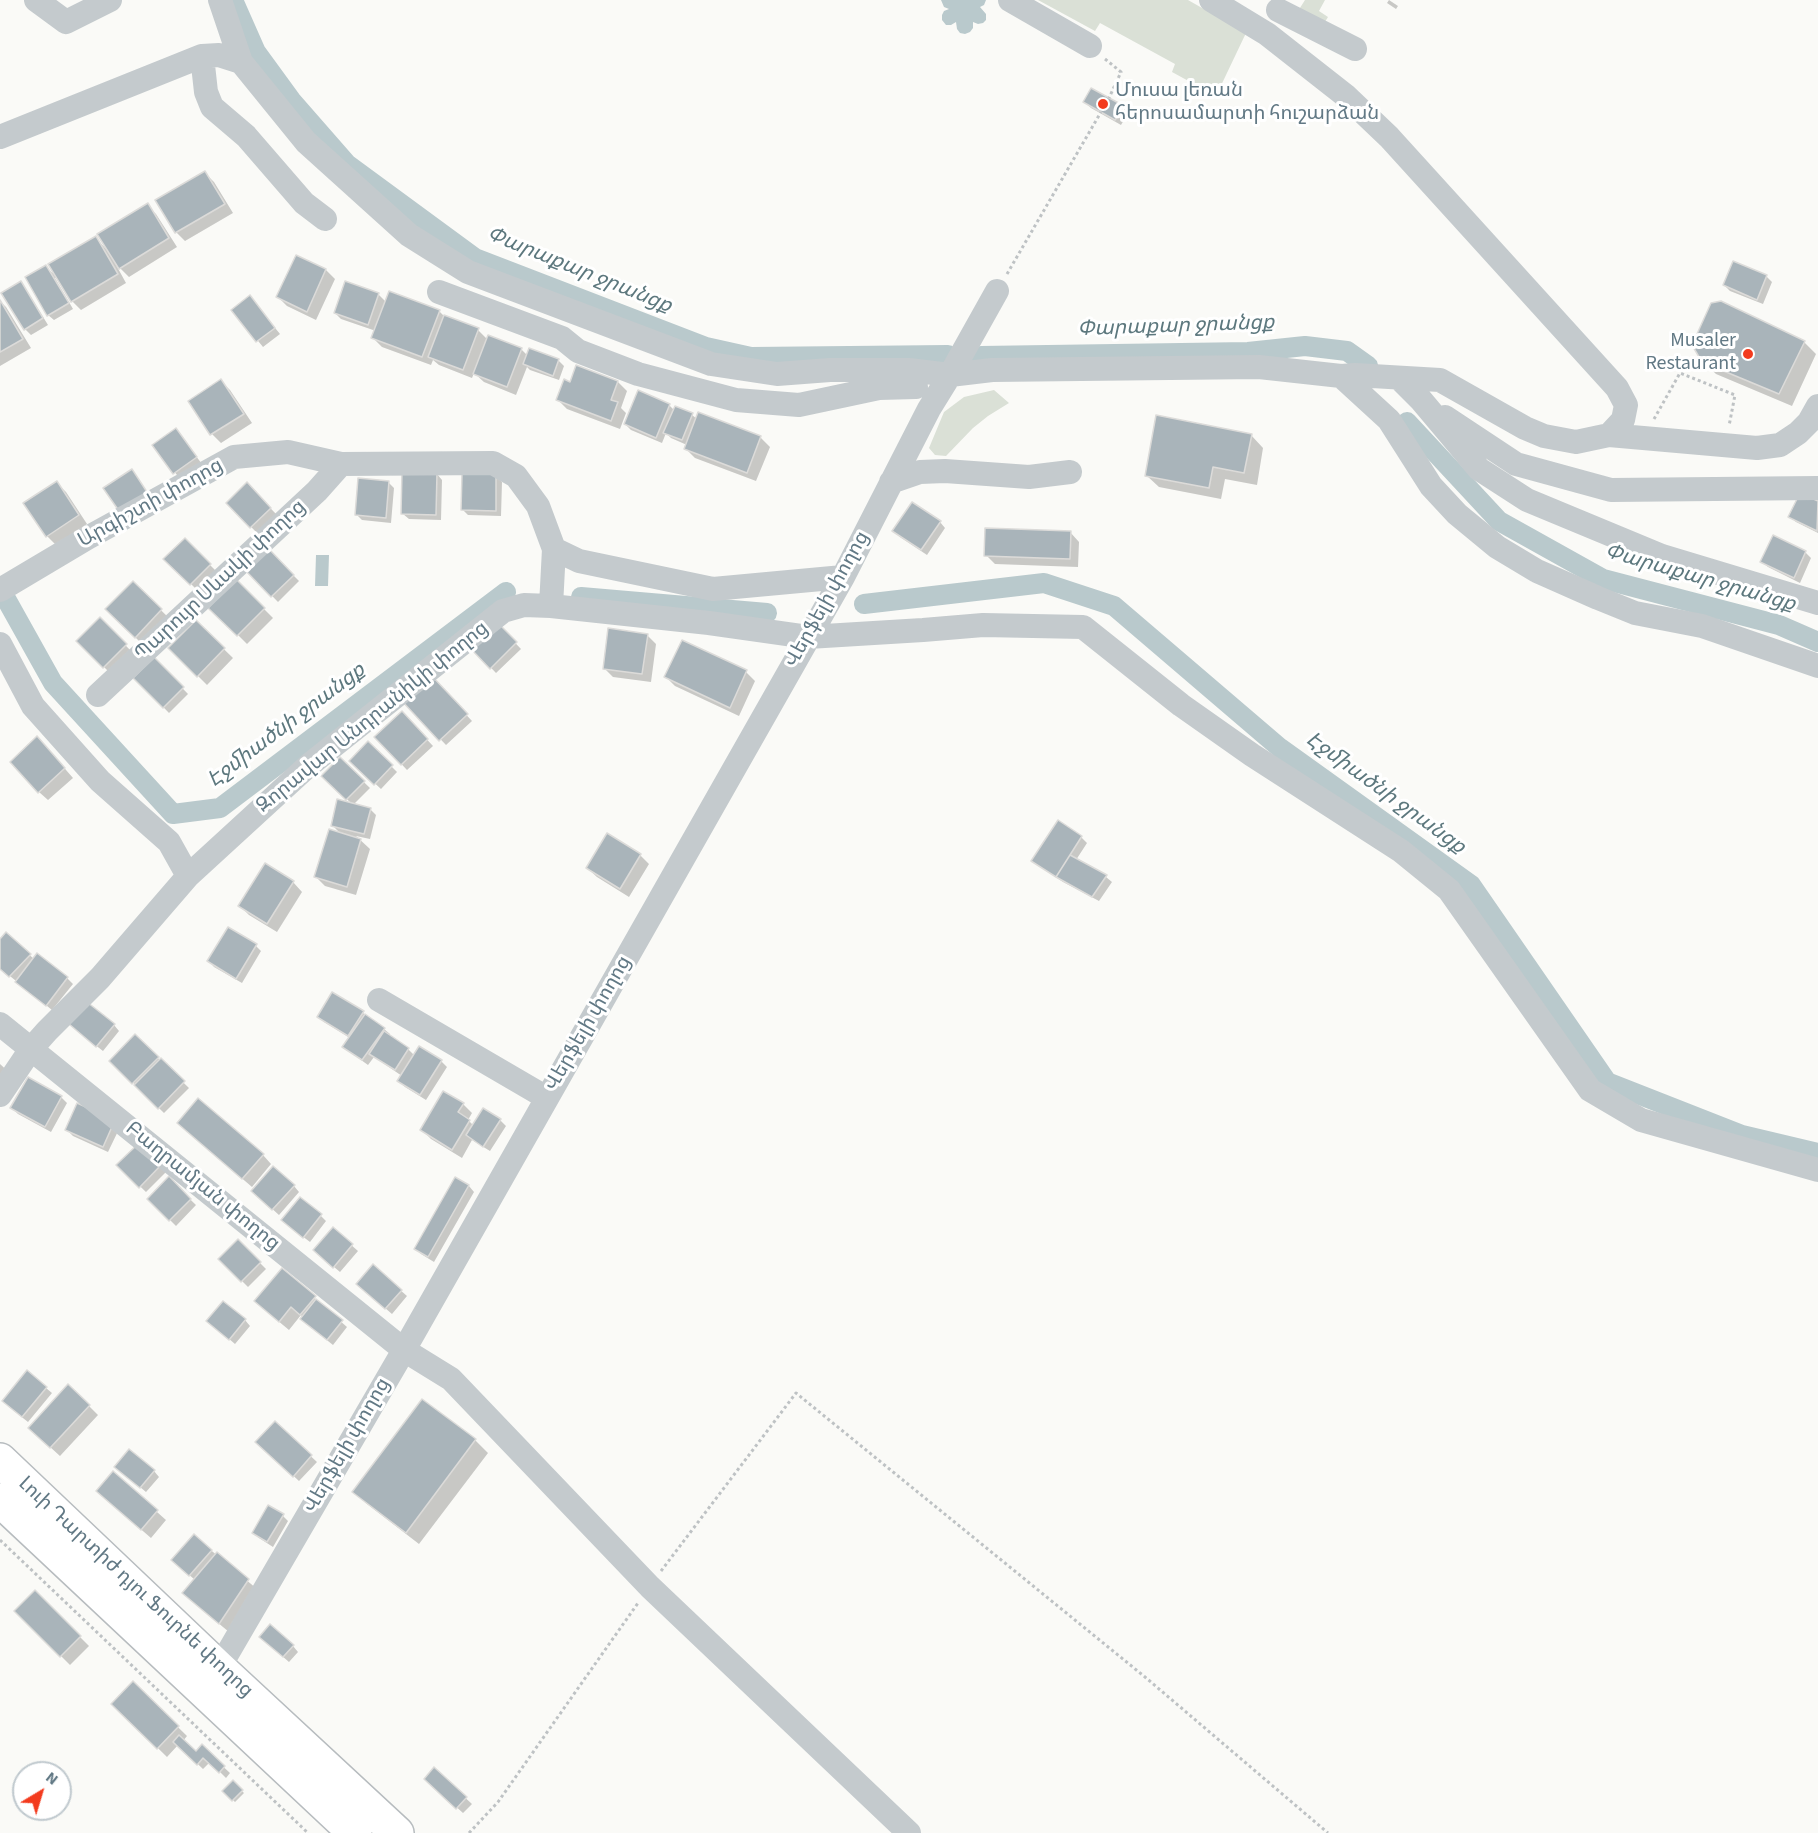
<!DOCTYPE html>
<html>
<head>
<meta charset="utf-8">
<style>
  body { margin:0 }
  #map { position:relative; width:1818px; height:1833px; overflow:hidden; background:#fafaf7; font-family:"Source Sans 3",sans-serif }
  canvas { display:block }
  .north { position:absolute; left:12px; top:1761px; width:60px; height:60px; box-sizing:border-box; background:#fff; border:2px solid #c0c9ce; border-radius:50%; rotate:38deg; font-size:16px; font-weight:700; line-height:24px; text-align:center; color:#627985 }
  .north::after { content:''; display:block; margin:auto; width:21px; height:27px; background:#f33b1e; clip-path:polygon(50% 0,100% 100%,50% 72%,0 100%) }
</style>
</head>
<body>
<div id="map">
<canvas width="1818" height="1833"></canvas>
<div class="north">N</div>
</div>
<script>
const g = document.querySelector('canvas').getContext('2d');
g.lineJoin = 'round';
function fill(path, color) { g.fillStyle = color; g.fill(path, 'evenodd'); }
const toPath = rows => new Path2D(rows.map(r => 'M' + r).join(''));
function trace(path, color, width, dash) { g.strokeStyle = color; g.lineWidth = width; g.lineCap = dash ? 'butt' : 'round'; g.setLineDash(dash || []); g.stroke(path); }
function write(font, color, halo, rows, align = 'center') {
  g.font = font + ' "Source Sans 3","Noto Sans Armenian",sans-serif'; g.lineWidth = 6; g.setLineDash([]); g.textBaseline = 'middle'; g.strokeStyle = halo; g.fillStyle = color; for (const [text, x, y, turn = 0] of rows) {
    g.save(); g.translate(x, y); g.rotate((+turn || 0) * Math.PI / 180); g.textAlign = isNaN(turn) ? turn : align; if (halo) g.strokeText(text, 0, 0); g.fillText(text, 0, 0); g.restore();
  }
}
fill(toPath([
  [1038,0,1188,0,1246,33,1216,96,1172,72,1175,64,1100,23,1095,31],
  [1305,0,1325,0,1319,11,1328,17,1323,25,1298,11],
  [994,390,1009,403,988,416,973,428,946,456,935,455,929,448,944,412,964,397]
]), '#dae0d6');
fill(toPath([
  [941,0,986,0,984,5,980,7,986,14,986,20,983,23,978,24,973,22,973,28,970,32,965,34,960,33,957,29,956,22,951,25,946,25,942,20,942,15,944,11,949,9,944,7],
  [316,555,329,555,328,586,315,586]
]), '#b9c9cc');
fill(toPath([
  [1389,0,1398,6,1396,9,1387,3],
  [1085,102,1123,107,1128,113,1121,125,1091,108],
  [205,173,214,182,233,213,185,241,176,232,158,200],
  [147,205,156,214,177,247,129,277,115,263,126,283,81,310,72,301,58,277,55,278,73,309,54,320,48,315,46,267,57,277,96,238,107,250],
  [297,257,326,270,335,279,316,320,287,306,278,297],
  [1766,276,1772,282,1763,304,1730,291,1724,285],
  [20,283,26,289,48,325,31,335,25,329],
  [378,294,386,302,439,311,444,316,478,330,488,340,521,349,527,355,558,360,564,366,559,380,530,370,527,367,516,395,484,382,474,373,472,378,439,365,433,360,431,365,382,347,373,338,376,331,341,319,335,313],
  [0,301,6,307,31,348,0,366],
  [255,303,280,334,263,347,233,310],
  [1804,342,1816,354,1792,406,1716,374,1703,361],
  [577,367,618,382,627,391,621,408,626,413,620,429,567,409,558,400,571,384],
  [221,381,230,390,252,423,221,443,212,434,190,401],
  [669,405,674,410,692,415,697,419,699,414,761,438,770,447,756,481,695,458,686,449,687,445,671,438,666,433,662,443,631,430,625,424],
  [176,430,202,464,180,479,154,445],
  [1251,435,1263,448,1257,485,1225,479,1221,499,1159,487,1146,475],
  [437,474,442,480,441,520,409,519,403,514],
  [496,476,502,482,501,516,468,515,463,510],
  [388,482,394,488,391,523,362,520,356,514],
  [57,483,66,492,87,524,56,545,47,536],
  [247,484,276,514,257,533,228,503],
  [1801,495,1818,503,1818,533,1796,522,1790,517],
  [940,522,945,528,927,555,900,537,894,531],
  [1070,532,1079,542,1078,567,995,564,986,555],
  [1774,537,1806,553,1811,558,1800,583,1768,567,1762,562],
  [185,540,216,571,197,590,166,559],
  [267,549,299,581,278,602,246,569],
  [236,581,273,618,247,644,210,607],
  [133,583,170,619,144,646,107,609],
  [100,619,131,651,110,673,78,641],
  [196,622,233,658,207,685,170,648],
  [499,626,521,649,496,673,474,650],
  [647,635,656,644,651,682,613,677,604,668],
  [154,659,188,694,169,713,135,678],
  [746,672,755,681,739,716,675,686,666,677],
  [430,676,472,721,446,745,403,700],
  [402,713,433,746,407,770,376,737],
  [368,743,397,772,381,789,351,761],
  [46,747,73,778,48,800,39,792],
  [340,759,370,788,353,805,370,809,376,815,370,839,356,836,370,849,356,895,325,886,316,877,341,834,332,825,353,805,323,776],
  [1081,837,1087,843,1076,860,1106,877,1112,882,1099,901,1063,882,1039,866,1033,860],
  [640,855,649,864,629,897,597,877,587,868],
  [293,882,302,892,277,932,249,915,240,906],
  [6,934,34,959,67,978,73,984,52,1010,0,968,0,941],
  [256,946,261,951,242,983,214,967,209,961],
  [363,1013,384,1029,390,1034,389,1036,408,1049,415,1056,441,1061,447,1067,426,1100,405,1087,399,1081,402,1076,374,1057,368,1065,350,1052,350,1038,324,1022,318,1016],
  [114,1025,119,1031,103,1051,76,1030],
  [135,1036,189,1088,164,1113,111,1061],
  [0,1064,12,1075,0,1088],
  [61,1097,67,1103,51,1132,18,1114,12,1108],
  [463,1104,472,1113,468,1120,474,1126,500,1120,506,1126,490,1151,472,1140,462,1158,431,1139,422,1130],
  [120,1127,108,1152,73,1136,67,1130],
  [188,1132,263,1155,271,1164,252,1187],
  [139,1145,166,1172,146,1192,118,1165],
  [169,1179,196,1205,176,1226,149,1199],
  [456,1179,469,1186,474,1192,434,1262,421,1254,416,1249],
  [294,1186,299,1192,279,1215,259,1197],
  [321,1216,326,1221,310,1242,289,1226],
  [333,1229,358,1251,340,1272,321,1256],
  [238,1241,266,1269,248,1287,220,1259],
  [373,1266,407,1296,392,1314,363,1289],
  [282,1270,347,1327,333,1345,308,1325,301,1315,289,1330,265,1310],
  [245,1320,250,1326,235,1344,214,1326],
  [46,1388,52,1393,28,1422,9,1407],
  [422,1401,475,1440,488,1453,419,1544,367,1504,354,1492],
  [89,1406,98,1415,60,1456,39,1437],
  [275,1423,317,1462,299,1481,257,1442],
  [154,1471,159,1477,146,1492,122,1472],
  [113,1473,166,1520,151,1538,107,1500],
  [283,1516,288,1521,273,1547,259,1538,254,1533],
  [194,1536,257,1589,229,1632,193,1602,195,1580,178,1565],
  [35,1592,89,1646,70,1665,16,1611],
  [266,1642,293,1646,298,1652,289,1662],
  [133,1683,187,1736,183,1741,196,1753,202,1747,230,1773,226,1778,210,1762,203,1769,178,1745,167,1757,113,1704],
  [434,1769,472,1804,463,1813,431,1784],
  [233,1782,244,1793,235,1802,224,1791]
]), '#0003');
trace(toPath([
  [233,0,256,52,291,100,347,164,475,258,706,347,751,357,948,355],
  [981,356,1248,352,1305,346,1347,351,1368,366],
  [1407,422,1499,521,1603,579,1779,625,1818,642],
  [0,588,53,683,173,814,220,808,506,592],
  [581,597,767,613],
  [864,604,1044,583,1114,606,1280,748,1471,885,1607,1082,1742,1135,1818,1153]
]), '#b9c9cc', 20);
const building = toPath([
  [1091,88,1124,106,1115,120,1083,102,1091,88],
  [205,171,225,204,175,233,155,200,205,171],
  [148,203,169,238,119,269,97,234,148,203],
  [96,236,118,274,71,302,48,264,96,236],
  [296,255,326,269,307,312,276,297,296,255],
  [1733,261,1767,275,1757,300,1723,285,1733,261],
  [46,265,69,303,47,316,25,277,46,265],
  [21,281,43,318,24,330,1,293,21,281],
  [345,281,379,293,368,325,334,313,345,281],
  [389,291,440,310,422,357,371,338,389,291],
  [250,295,275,328,256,342,231,310,250,295],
  [0,300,23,339,0,352,0,300],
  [1721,301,1805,341,1779,394,1702,362,1692,345,1711,303,1721,301],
  [444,315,479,328,463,370,428,357,444,315],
  [488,335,522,348,507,387,473,374,488,335],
  [529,348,559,359,553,376,523,364,529,348],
  [576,365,618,381,611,400,618,402,611,421,556,400,564,379,570,382,576,365],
  [221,379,244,414,210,435,188,401,221,379],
  [638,390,670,404,656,438,624,424,638,390],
  [675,406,693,413,682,440,663,433,675,406],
  [698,412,761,436,747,473,684,449,698,412],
  [1156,415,1252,434,1244,473,1213,467,1209,488,1145,476,1156,415],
  [176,428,197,457,173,474,152,445,176,428],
  [132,469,147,492,119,511,103,488,132,469],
  [402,471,437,472,436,515,401,514,402,471],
  [462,474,496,474,496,511,461,510,462,474],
  [358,478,389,481,386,518,355,515,358,478],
  [57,481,79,515,46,537,23,503,57,481],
  [247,482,271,508,250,528,226,503,247,482],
  [1800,493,1818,501,1817,531,1788,517,1800,493],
  [912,502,941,521,921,550,892,531,912,502],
  [985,528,1071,531,1070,559,984,556,985,528],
  [1773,535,1806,551,1794,578,1760,562,1773,535],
  [185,538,211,564,190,585,163,559,185,538],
  [267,547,294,575,271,597,244,569,267,547],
  [236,579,265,608,237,636,208,608,236,579],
  [133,581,162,609,135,638,105,609,133,581],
  [100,617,127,644,103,668,76,641,100,617],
  [196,620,225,648,197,677,168,648,196,620],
  [499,624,517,642,490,669,472,650,499,624],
  [608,628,648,634,642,674,603,669,608,628],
  [682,640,747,670,730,708,664,677,682,640],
  [154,657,184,687,163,708,133,678,154,657],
  [430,674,468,714,439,741,401,700,430,674],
  [402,711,428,739,401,765,374,737,402,711],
  [37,736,65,768,38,793,10,762,37,736],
  [368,741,393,765,374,785,349,761,368,741],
  [340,757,365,781,346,800,321,776,340,757],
  [337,799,371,808,364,834,331,826,337,799],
  [1058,820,1082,836,1056,877,1031,861,1058,820],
  [329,829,361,839,347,887,314,877,329,829],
  [607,833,641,854,620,889,586,868,607,833],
  [1070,855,1107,875,1092,897,1056,877,1070,855],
  [265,863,294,881,267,924,238,906,265,863],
  [228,927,257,944,236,979,207,961,228,927],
  [6,932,31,954,9,977,0,969,0,939,6,932],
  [37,953,68,977,46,1006,15,982,37,953],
  [332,992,364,1011,348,1036,317,1017,332,992],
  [87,1002,115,1024,96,1047,69,1024,87,1002],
  [365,1014,385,1028,362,1060,342,1047,365,1014],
  [384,1031,409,1048,395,1070,369,1054,384,1031],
  [135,1034,159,1057,132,1084,109,1061,135,1034],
  [419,1046,442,1060,420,1095,397,1081,419,1046],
  [161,1058,185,1081,158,1109,134,1085,161,1058],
  [28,1077,62,1096,45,1127,10,1108,28,1077],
  [443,1091,464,1103,458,1112,470,1120,452,1150,420,1130,443,1091],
  [198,1098,264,1154,242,1179,177,1123,198,1098],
  [77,1103,115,1120,103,1147,65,1130,77,1103],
  [483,1108,501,1119,483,1147,466,1135,483,1108],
  [139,1143,161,1165,139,1188,116,1165,139,1143],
  [273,1166,295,1185,272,1210,251,1191,273,1166],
  [169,1176,191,1199,169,1221,147,1199,169,1176],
  [455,1177,469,1185,428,1257,414,1249,455,1177],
  [300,1197,322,1214,303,1238,281,1220,300,1197],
  [333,1227,353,1244,333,1268,313,1250,333,1227],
  [238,1239,261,1262,241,1282,218,1259,238,1239],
  [373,1264,402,1290,385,1309,356,1284,373,1264],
  [282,1268,316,1296,300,1315,291,1307,279,1322,254,1301,282,1268],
  [316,1299,343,1320,327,1340,300,1319,316,1299],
  [223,1301,246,1319,229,1340,206,1321,223,1301],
  [27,1370,47,1387,22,1417,2,1401,27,1370],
  [68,1384,90,1405,50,1448,28,1428,68,1384],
  [422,1399,476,1439,406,1533,352,1492,422,1399],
  [275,1421,312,1455,293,1477,255,1442,275,1421],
  [129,1449,155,1470,140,1488,114,1467,129,1449],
  [113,1471,158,1510,141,1530,96,1491,113,1471],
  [268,1505,284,1514,267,1542,252,1533,268,1505],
  [194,1534,212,1550,189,1576,171,1560,194,1534],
  [217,1552,249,1579,219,1624,182,1593,217,1552],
  [35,1590,81,1636,60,1657,14,1611,35,1590],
  [270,1624,294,1645,283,1657,259,1637,270,1624],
  [133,1681,179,1726,157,1749,111,1704,133,1681],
  [179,1735,196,1751,202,1744,225,1766,219,1773,203,1758,197,1765,173,1742,179,1735],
  [434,1767,467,1797,456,1809,424,1779,434,1767],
  [233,1780,243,1790,232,1801,222,1791,233,1780]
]);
fill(building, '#a9b4ba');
trace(building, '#dcdbd9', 1.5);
const highway = toPath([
  [0,1460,219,1668,397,1833],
  [0,1500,355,1833]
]);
trace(highway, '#b7bcbf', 36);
trace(toPath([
  [1105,59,1121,72,1109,98],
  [1007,274,1101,112],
  [1654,419,1680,373,1735,395,1729,426],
  [0,1540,308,1833],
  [661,1571,796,1393,1145,1677,1328,1833],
  [469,1833,498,1802,638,1603]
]), '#bec2c4', 3, [3, 3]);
trace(toPath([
  [36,0,66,22,110,0],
  [220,0,241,62,306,142,409,235,468,272,711,364,777,374,830,370,909,370,950,375,992,370,1259,367,1341,376,1355,375,1440,380,1525,428,1544,436,1576,442,1609,435,1623,420,1626,405,1617,388,1389,137,1346,96,1267,34,1211,0],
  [1010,0,1090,46],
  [1278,10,1355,49],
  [202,56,206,92,212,107,246,136,304,203,325,219],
  [0,137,202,56,219,55,241,62],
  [439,292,562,338,578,351,638,374,736,400,799,405,879,388,916,387],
  [1341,376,1389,420,1431,486,1457,514,1497,547,1537,571,1598,598,1635,613,1702,626,1818,666],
  [1399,378,1421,400,1479,469,1527,500,1662,556,1818,603],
  [1445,417,1516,464,1611,490,1818,488],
  [1609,435,1757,448,1780,445,1798,433,1809,422,1818,406],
  [891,482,920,472,945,471,1029,477,1070,472],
  [554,549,579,561,713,589,843,577],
  [0,590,89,537,234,457,288,452,341,464,493,463,516,476,538,506,554,549,551,606],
  [0,644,33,706,100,781,169,842,188,876],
  [98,695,317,491,341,464],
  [379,1000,547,1098],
  [0,1024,404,1350,451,1379,650,1587,909,1833],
  [0,1095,31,1049,47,1031,100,978,188,876,308,766,503,611,524,605,551,606,709,623,808,637,923,630,983,625,1083,627,1181,705,1252,755,1401,851,1449,890,1590,1090,1641,1120,1818,1170],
  [219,1668,404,1350,843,577,929,409,950,375,997,291]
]), '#c4cacd', 24);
trace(highway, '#fff', 33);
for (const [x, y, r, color] of [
  [1103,104,6,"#f33b1e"],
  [1748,354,6,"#f33b1e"]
]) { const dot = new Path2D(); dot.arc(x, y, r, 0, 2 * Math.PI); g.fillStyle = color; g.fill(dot); trace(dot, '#fff', 2); }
write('20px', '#627985', '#fff', [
  ["Մուսա լեռան",1115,92],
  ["հերոսամարտի հուշարձան",1115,115],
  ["Musaler",1736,342,"right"],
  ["Restaurant",1736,365,"right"]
], 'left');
write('20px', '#627985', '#fff', [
  ["Արգիշտի փողոց",151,504,-29],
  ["Պարույր Սևակի փողոց",221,581,-43],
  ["Վերֆելի փողոց",828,600,-61],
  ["Զորավար Անդրանիկի փողոց",373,718,-39],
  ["Վերֆելի փողոց",589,1024,-60],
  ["Բաղրամյան փողոց",202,1187,39],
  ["Վերֆելի փողոց",348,1446,-60],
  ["Լուի Դարտիժ դյու Ֆուրնե փողոց",135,1588,43]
]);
write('italic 21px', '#5d787e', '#fff', [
  ["Փարաքար ջրանցք",579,271,22],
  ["Փարաքար ջրանցք",1176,327,-2],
  ["Փարաքար ջրանցք",1700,579,16],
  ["Էջմիածնի ջրանցք",287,726,-37],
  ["Էջմիածնի ջրանցք",1385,794,36]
]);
</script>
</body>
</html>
